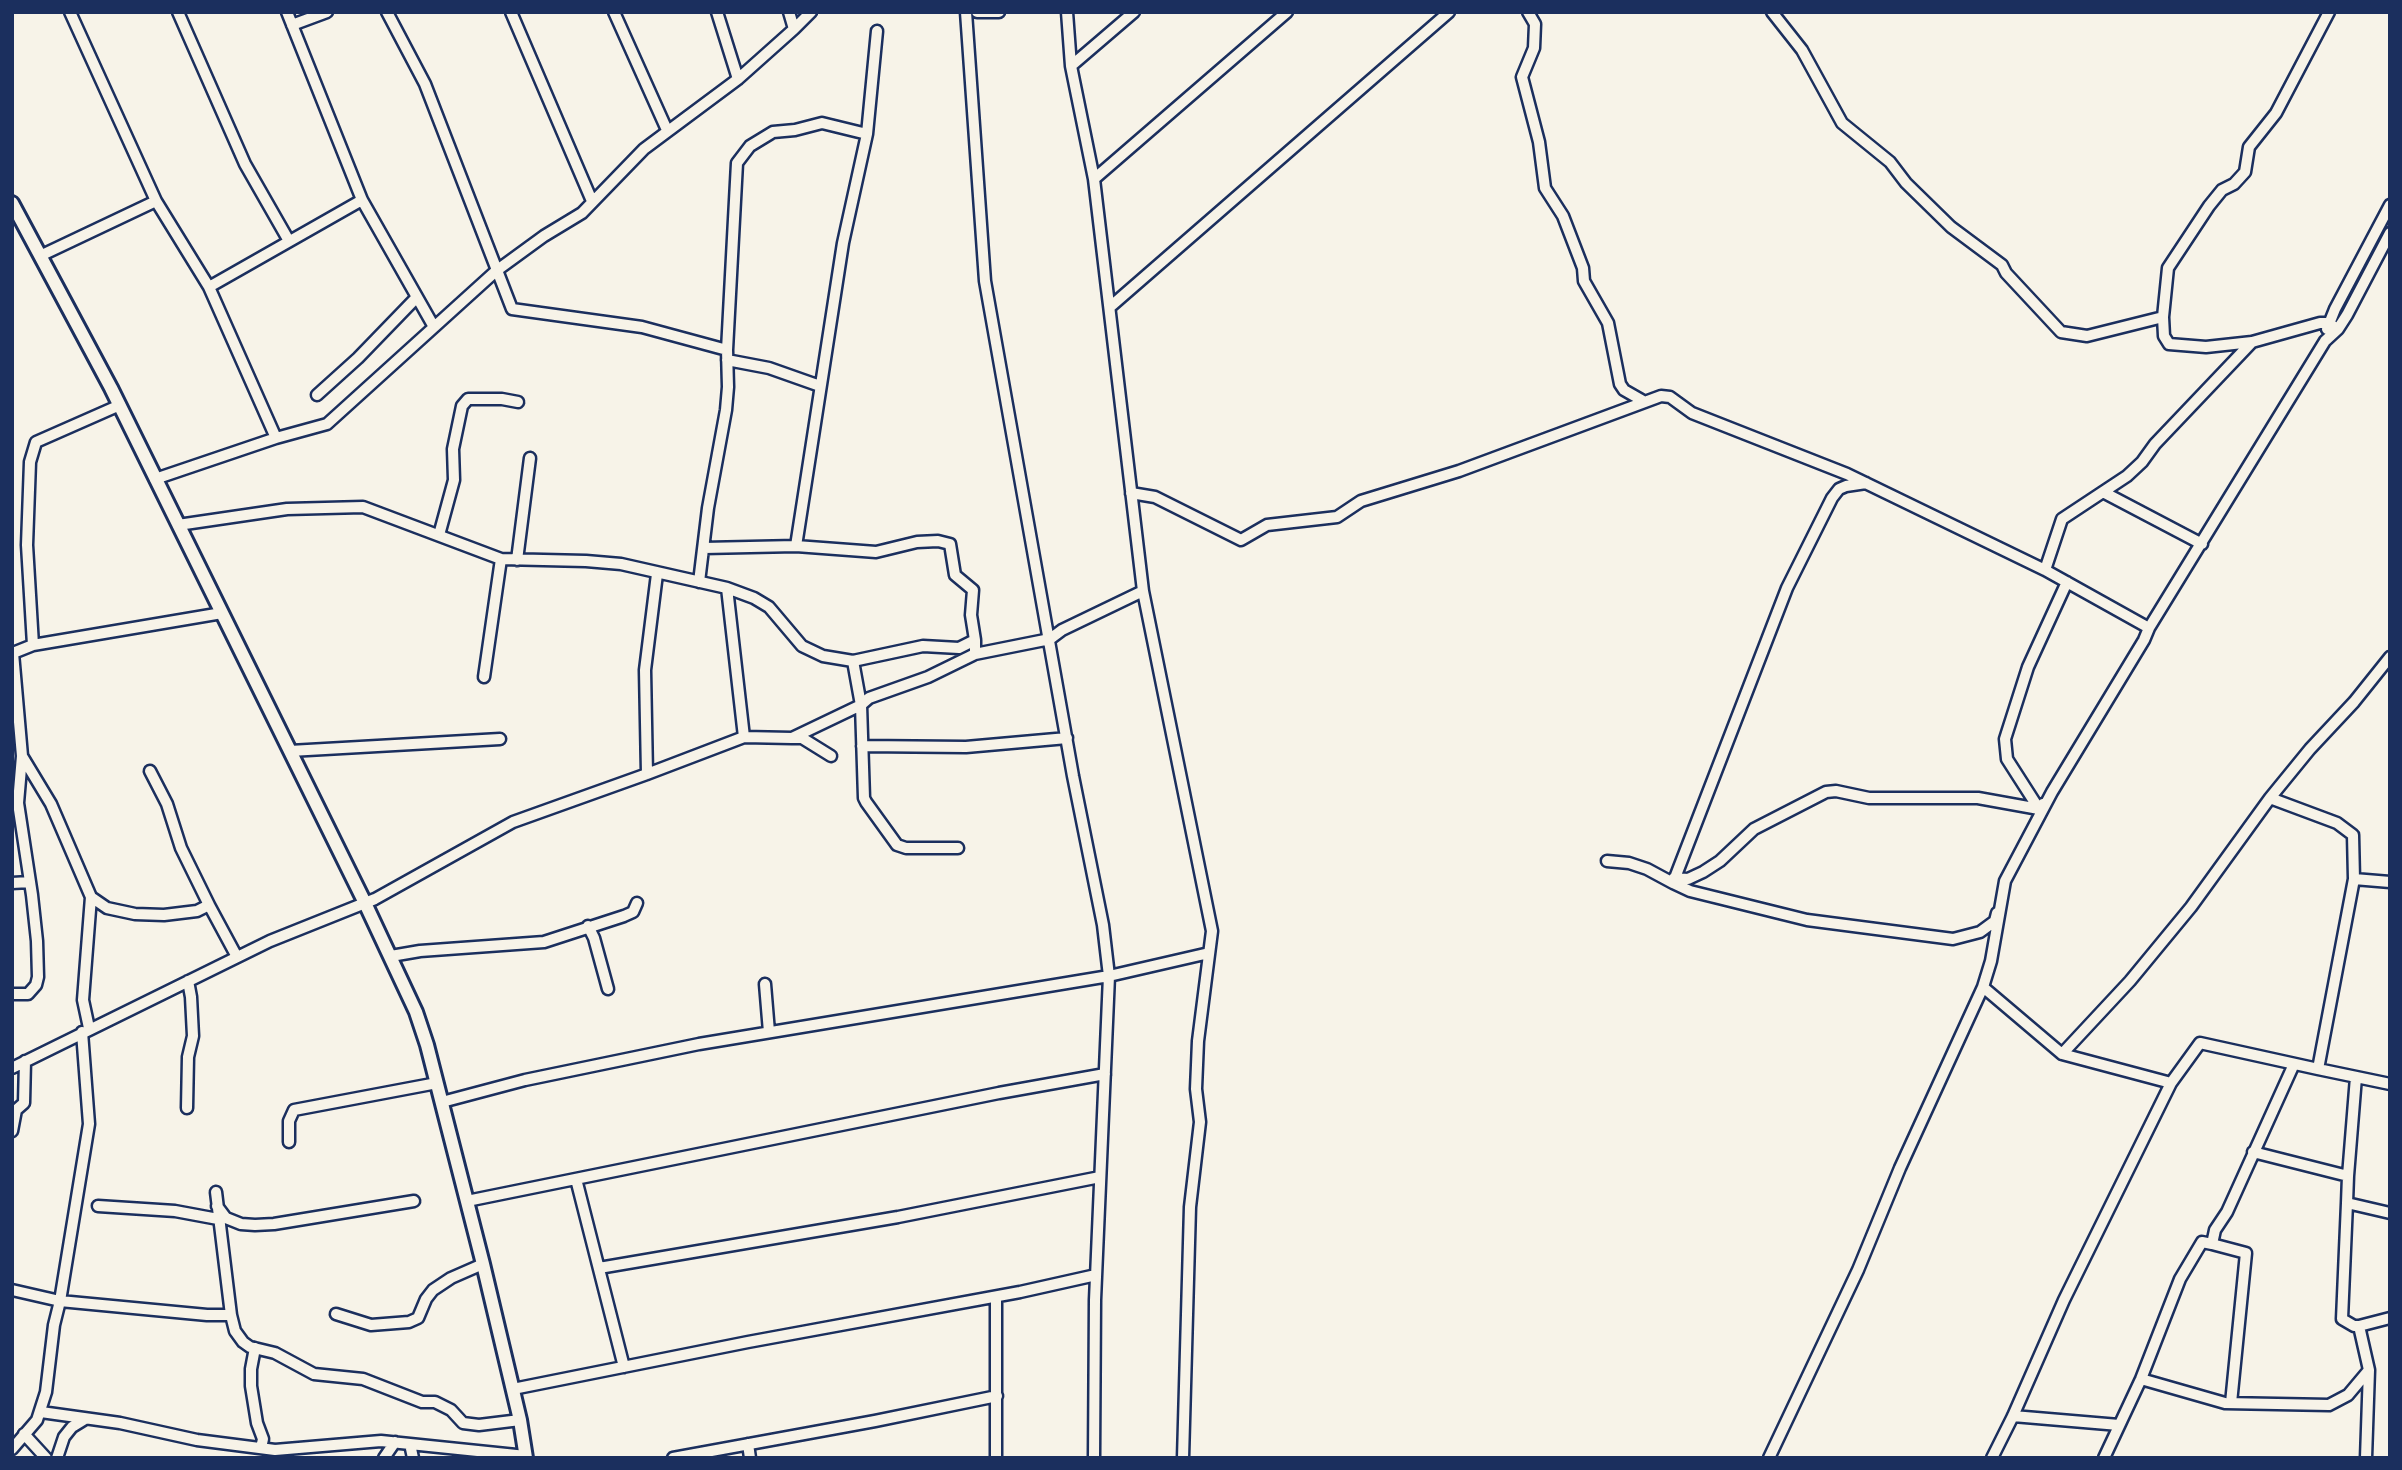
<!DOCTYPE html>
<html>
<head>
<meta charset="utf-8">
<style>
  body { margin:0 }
  #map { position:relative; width:2402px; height:1470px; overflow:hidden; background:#f7f3e8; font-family:Dekko,sans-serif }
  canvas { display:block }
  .frame { position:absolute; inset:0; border:14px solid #1b2f5e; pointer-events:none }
</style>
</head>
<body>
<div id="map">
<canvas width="2402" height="1470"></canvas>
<div class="frame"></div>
</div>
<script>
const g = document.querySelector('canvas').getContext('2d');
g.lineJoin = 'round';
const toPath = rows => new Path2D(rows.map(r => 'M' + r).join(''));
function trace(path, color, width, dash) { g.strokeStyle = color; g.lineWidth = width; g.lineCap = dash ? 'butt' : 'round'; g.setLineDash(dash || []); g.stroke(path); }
const minor = toPath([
  [70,12,156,201],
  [178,12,245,164,289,241],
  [287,12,362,200,434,327],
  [387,12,425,84,512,309,642,327,727,350],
  [511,12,592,201],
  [614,12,667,130],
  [717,12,738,79],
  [966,12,985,281,1073,776,1103,925,1109,976,1095,1300,1094,1458],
  [977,12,999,12],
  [1067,12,1071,66,1094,179,1143,591,1212,931,1198,1041,1196,1089,1200,1122,1190,1207,1183,1458],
  [1528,12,1535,24,1534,48,1522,77,1539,142,1545,188,1563,216,1583,268,1584,281,1608,323,1620,384,1624,390,1645,402],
  [1772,12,1802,50,1842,123,1890,162,1906,183,1951,227,2002,265,2006,273,2061,332,2087,336,2163,317,2164,336,2169,344,2206,347,2252,342,2320,323,2328,323,2338,329],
  [292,25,327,12],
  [794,29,811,12],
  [1071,66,1134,12],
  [1094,179,1287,12],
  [42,255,156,201,209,287,276,438],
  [209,287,362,200],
  [1110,307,1449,12],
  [2163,317,2168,268,2209,206,2222,190,2234,184,2245,172,2249,147,2276,113,2329,12],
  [2327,329,2335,309,2390,205],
  [727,360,769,368,820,386],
  [317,395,358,358,417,297],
  [155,479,276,438,327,424,496,271,544,236,582,213,644,149,738,79,794,29,789,12],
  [1866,483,1846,486,1839,489,1832,498,1787,588,1673,883,1690,891,1807,920,1953,939,1980,932,1995,921,1997,913],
  [2103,492,2202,544],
  [1131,493,1155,497,1241,540,1267,525,1337,517,1361,501,1459,471,1661,396,1670,397,1692,413,1847,474,2045,570,2149,628],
  [178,525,287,509,363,507,501,559,586,561,621,564,727,588,754,598,769,607,802,646,823,656,853,661,923,646,959,648,975,640,975,654],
  [439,535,454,480,453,449,462,406,468,399,502,399,518,402],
  [796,546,843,243,867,134,877,31],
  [704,548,796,546,876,552,917,542,938,541,950,544,955,575,973,590,971,615,975,640],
  [517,560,530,458],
  [2045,570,2062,519,2127,476,2142,462,2155,444,2252,342],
  [699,582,708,508,726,410,728,387,727,350,737,163,750,146,773,132,795,130,822,123,867,134],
  [727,588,744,737],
  [33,645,27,545,30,462,36,442,120,405],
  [853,661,861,705,864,798,866,802,897,845,906,848,958,848],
  [484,677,501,559],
  [793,738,802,738,831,756],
  [862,746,966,747,1067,738],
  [290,751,500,739],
  [150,771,167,804,181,848,209,905],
  [647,774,645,670,657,574],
  [2270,798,2337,823,2353,835,2354,879],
  [2039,809,2007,759,2005,739,2028,667,2067,582],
  [1607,861,1629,863,1647,869,1673,883],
  [1674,878,1688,879,1703,872,1720,861,1754,829,1826,792,1836,791,1869,798,1978,798,2039,809,2043,804],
  [12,883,30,882],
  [91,897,107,908,135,914,164,915,197,911,209,905,237,957],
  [588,926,594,938,608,989],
  [391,956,420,951,544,942,624,916,633,912,637,903],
  [765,984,769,1032],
  [1983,987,2062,1054,2171,1083],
  [12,994,28,994,36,985,38,977,37,941,32,895,18,803,22,756],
  [89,1028,83,1000,91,897,51,804,22,756,13,653,33,645,222,613],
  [2062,1054,2130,981,2191,907,2270,798,2310,749,2354,702,2390,657],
  [12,1068,270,941,375,899,513,822,647,774,744,737,792,738,861,705,869,698,928,677,975,654,1050,639,1062,630,1143,591],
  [2318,1069,2390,1084],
  [442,1102,525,1080,699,1044,1109,976,1209,953],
  [187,1108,188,1057,193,1036,191,997,188,981],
  [12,1131,16,1110,24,1103,25,1061],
  [289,1142,289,1121,294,1110,437,1083],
  [2253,1152,2348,1176,2347,1203,2390,1213],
  [2348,1176,2356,1077],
  [576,1179,624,1367],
  [216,1192,231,1315,235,1331,243,1342,250,1347,275,1353,314,1374,363,1379,422,1402,435,1402,451,1410,463,1423,479,1425,520,1420],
  [467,1201,999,1093,1105,1074],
  [2347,1203,2342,1319,2354,1326,2359,1326],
  [98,1206,175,1211,218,1219],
  [217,1206,226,1218,241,1224,255,1225,274,1224,414,1201],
  [2212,1244,2246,1253,2231,1403],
  [599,1268,898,1217,1100,1177],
  [12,1290,60,1301,207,1315,231,1315],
  [996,1297,996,1458],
  [336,1314,371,1325,409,1322,418,1318,426,1299,433,1290,451,1278,483,1264],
  [255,1348,251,1369,251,1386,257,1423,263,1439,261,1448],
  [2141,1379,2225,1403,2329,1405,2348,1395,2369,1370],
  [513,1389,748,1342,1020,1292,1096,1275],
  [41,1412,120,1423,197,1440,275,1450,381,1441,526,1456],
  [2013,1416,2119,1425],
  [24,1434,46,1458],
  [410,1444,413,1458],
  [748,1444,750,1458],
  [12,1449,37,1420,46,1392,54,1325,60,1301,89,1124,82,1032],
  [57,1458,64,1437,72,1427,85,1419],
  [384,1458,395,1442],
  [673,1458,875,1421,997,1396],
  [1769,1458,1858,1270,1900,1168,1983,987,1991,961,2005,881,2052,792,2144,640,2149,628,2325,341,2338,329,2347,315,2390,233],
  [1992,1458,2013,1416,2064,1300,2171,1083,2200,1043,2318,1069,2354,879,2390,882],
  [2104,1458,2141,1379,2180,1279,2202,1242,2212,1244,2215,1230,2227,1212,2294,1064],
  [2366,1458,2369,1370,2359,1326,2390,1318]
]);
const tertiary = toPath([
  [12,203,111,388,365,903,416,1012,427,1045,483,1264,520,1420,526,1458]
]);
trace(minor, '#1b2f5e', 15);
trace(tertiary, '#1b2f5e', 18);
trace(minor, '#f7f3e8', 10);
trace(tertiary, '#f7f3e8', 12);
</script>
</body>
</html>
